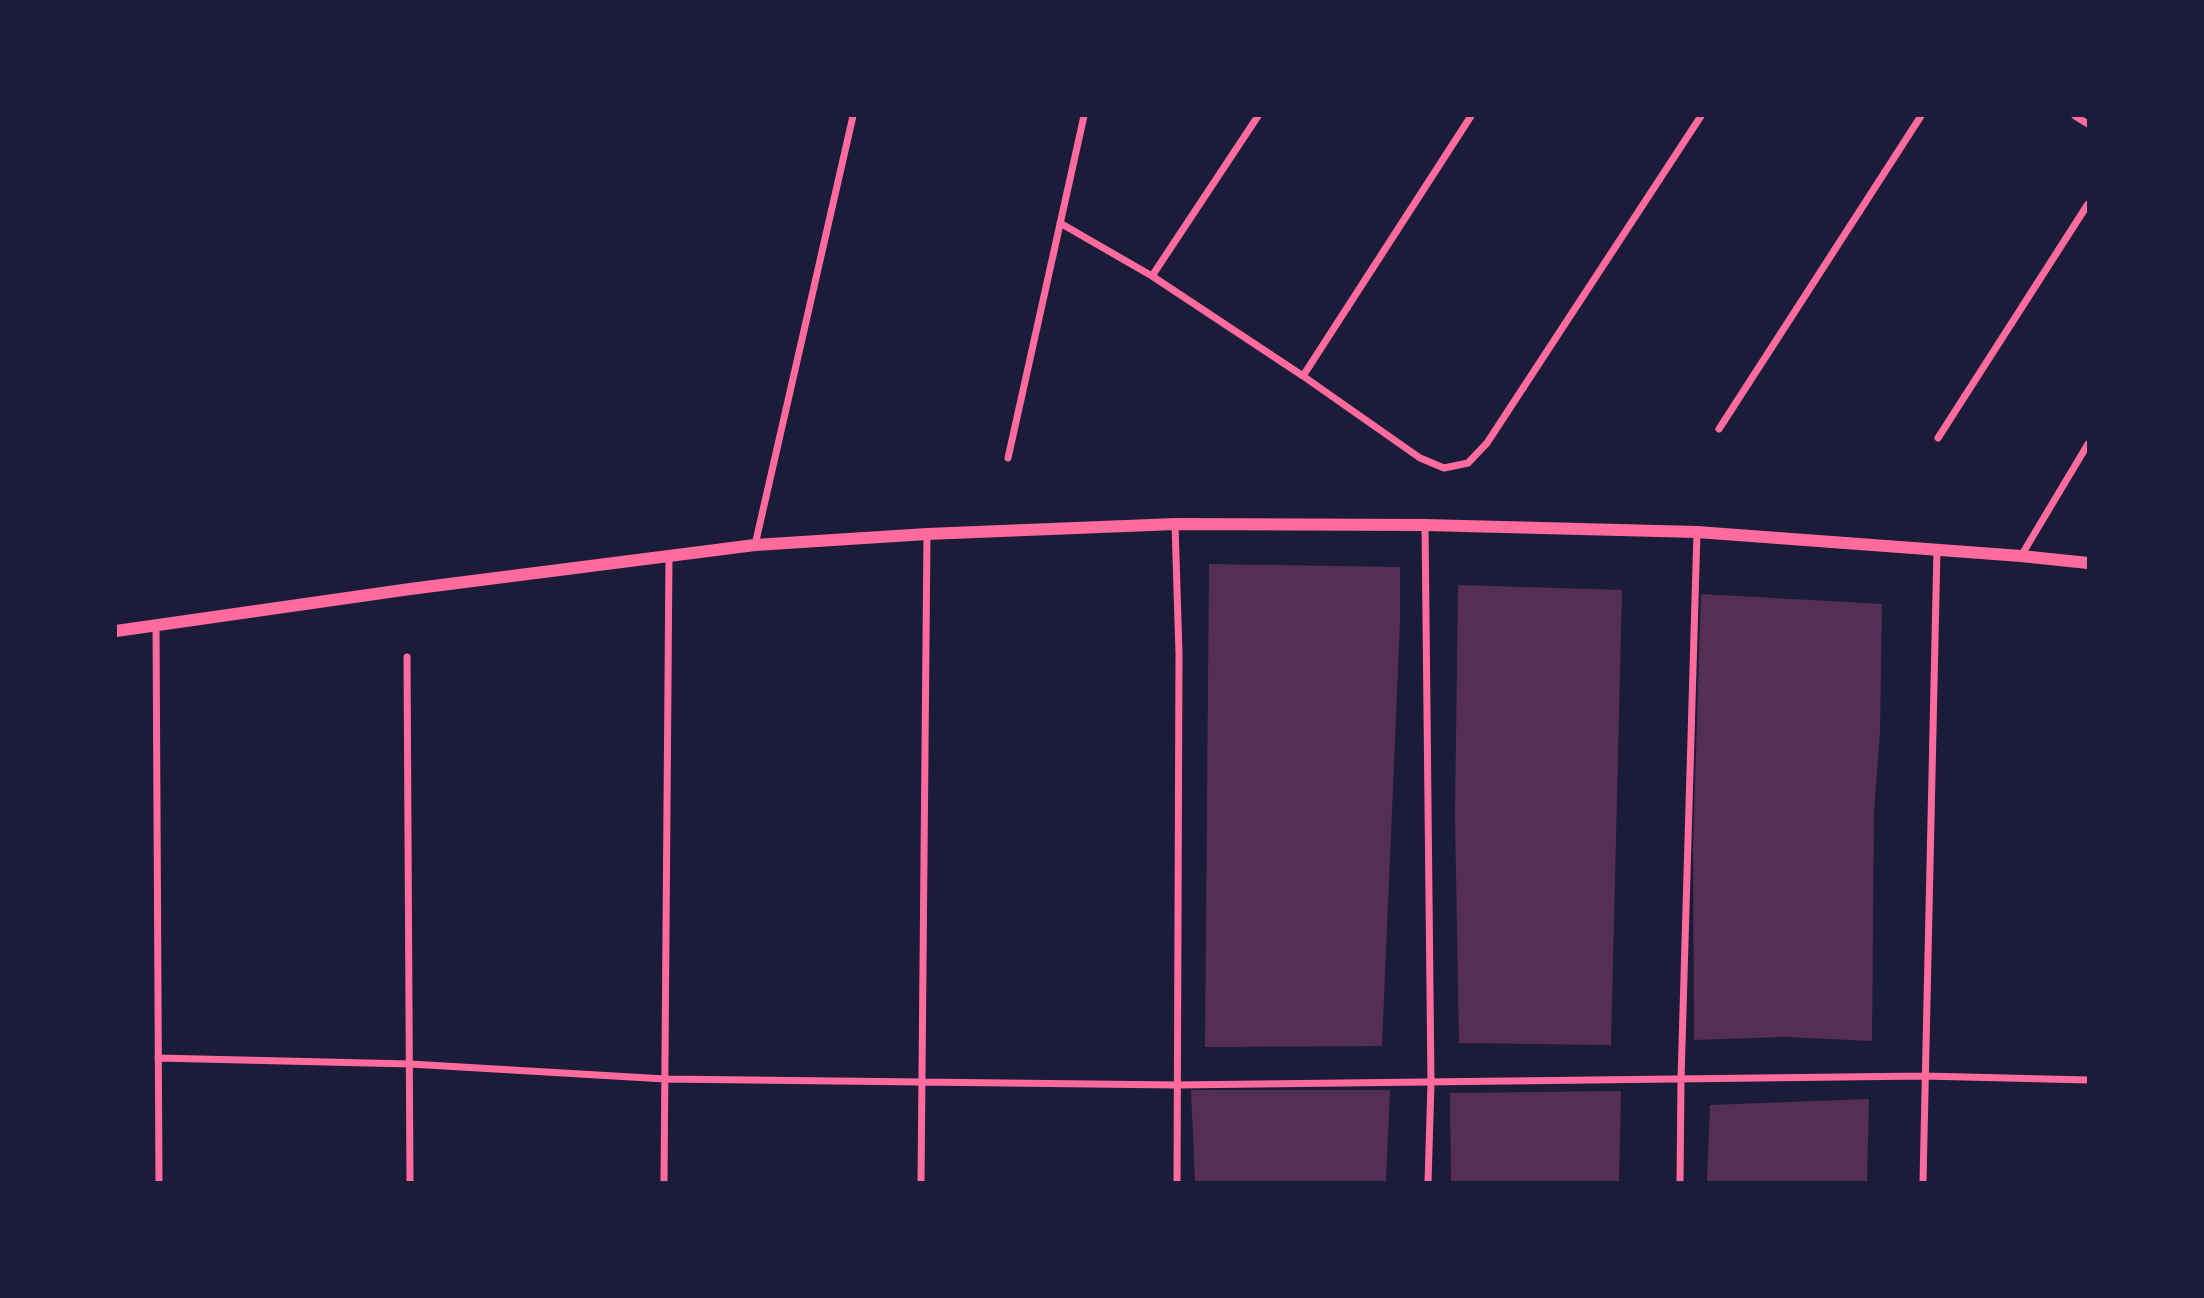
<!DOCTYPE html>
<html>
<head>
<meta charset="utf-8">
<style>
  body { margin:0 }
  #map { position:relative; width:2204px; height:1298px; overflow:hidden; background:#1b1b3a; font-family:Karla,sans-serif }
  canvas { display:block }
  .frame { position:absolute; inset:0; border:117px solid #1b1b3a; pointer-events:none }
</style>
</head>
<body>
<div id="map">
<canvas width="2204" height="1298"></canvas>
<div class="frame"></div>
</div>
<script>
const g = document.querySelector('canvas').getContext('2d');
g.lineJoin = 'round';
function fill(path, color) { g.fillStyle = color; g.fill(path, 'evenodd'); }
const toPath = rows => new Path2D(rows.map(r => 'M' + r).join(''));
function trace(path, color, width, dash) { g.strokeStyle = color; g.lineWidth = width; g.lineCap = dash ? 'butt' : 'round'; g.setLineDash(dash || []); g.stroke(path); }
fill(toPath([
  [1209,564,1400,567,1400,621,1382,1046,1205,1047],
  [1458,585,1622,590,1611,1045,1459,1043,1455,816],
  [1701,594,1882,604,1880,732,1874,812,1872,1041,1784,1037,1694,1040,1693,849],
  [1191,1090,1390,1090,1386,1182,1195,1182],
  [1621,1091,1619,1182,1451,1182,1450,1093],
  [1869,1099,1867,1182,1707,1182,1710,1105]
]), '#542f53');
trace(toPath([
  [2075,116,2088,124],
  [1060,223,1152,276,1303,376,1420,458,1444,468,1468,463,1487,443,1701,116],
  [1152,276,1258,116],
  [1303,376,1471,116],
  [1719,429,1921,116],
  [1938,438,2088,204],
  [1008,458,1084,116],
  [1175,524,1179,654,1177,1182],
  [1425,525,1431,1083,1428,1182],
  [755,545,853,116],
  [2021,556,2088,444],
  [156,625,159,1182],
  [407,657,410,1182],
  [158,1058,410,1064,665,1079,1176,1085,1924,1076,2088,1080],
  [664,1182,669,556],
  [921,1182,927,534],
  [1680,1182,1681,1079,1697,532],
  [1923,1182,1937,549]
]), '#ff6b9d', 7);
trace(toPath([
  [116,631,410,589,755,545,927,534,1175,524,1425,525,1697,532,2021,556,2088,563]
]), '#ff6b9d', 12);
</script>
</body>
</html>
